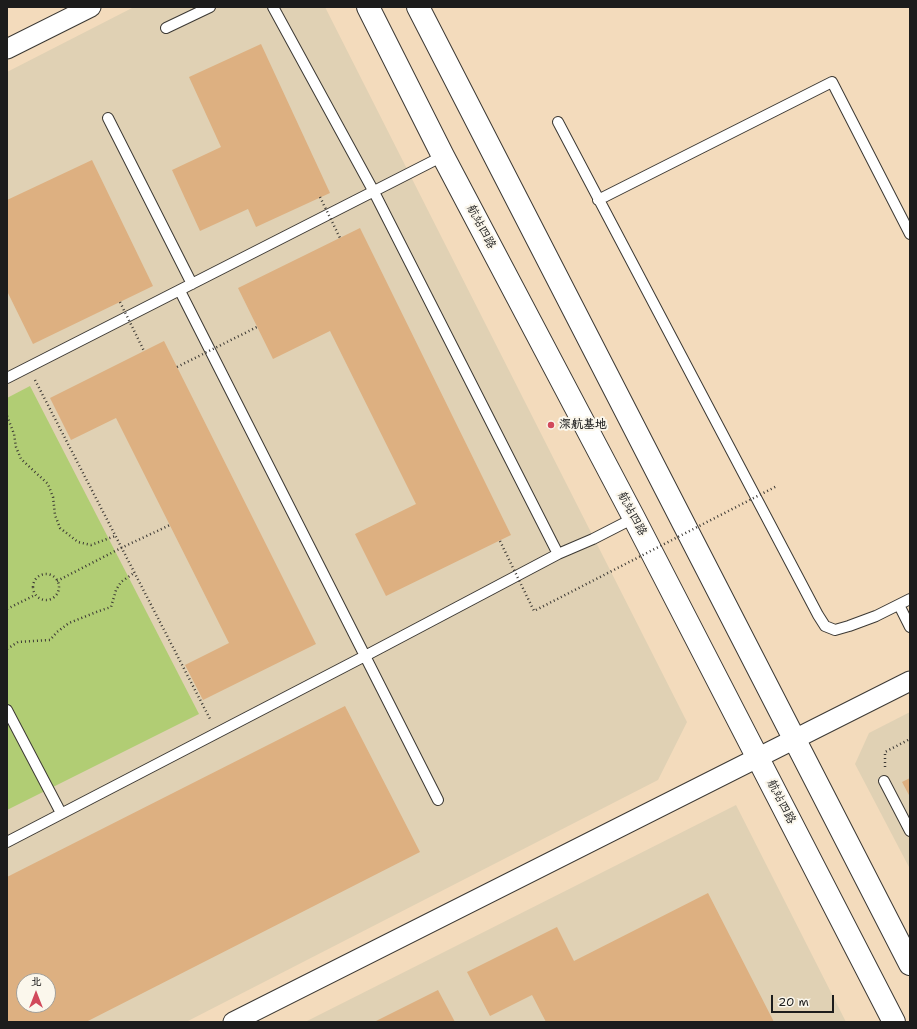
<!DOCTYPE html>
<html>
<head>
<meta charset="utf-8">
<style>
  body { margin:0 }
  #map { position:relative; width:917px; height:1029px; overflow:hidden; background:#f3dbbc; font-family:"Shantell Sans","LXGW WenKai TC",sans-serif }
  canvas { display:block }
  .frame { position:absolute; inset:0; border:8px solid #1c1c1c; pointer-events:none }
  .north { position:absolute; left:16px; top:973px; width:40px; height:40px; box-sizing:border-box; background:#fbf7ec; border:1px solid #a29f99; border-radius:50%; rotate:0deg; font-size:11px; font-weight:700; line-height:16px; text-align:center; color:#1c1c1c }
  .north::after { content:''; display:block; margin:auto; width:14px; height:18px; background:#d1495b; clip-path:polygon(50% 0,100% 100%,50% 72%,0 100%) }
  .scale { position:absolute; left:771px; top:995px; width:63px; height:18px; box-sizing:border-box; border:2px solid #1c1c1c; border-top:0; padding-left:5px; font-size:12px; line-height:14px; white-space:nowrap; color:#1c1c1c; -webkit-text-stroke:3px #fbf7ec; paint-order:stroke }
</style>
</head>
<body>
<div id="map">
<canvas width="917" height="1029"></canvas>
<div class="frame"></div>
<div class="north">北</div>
<div class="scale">20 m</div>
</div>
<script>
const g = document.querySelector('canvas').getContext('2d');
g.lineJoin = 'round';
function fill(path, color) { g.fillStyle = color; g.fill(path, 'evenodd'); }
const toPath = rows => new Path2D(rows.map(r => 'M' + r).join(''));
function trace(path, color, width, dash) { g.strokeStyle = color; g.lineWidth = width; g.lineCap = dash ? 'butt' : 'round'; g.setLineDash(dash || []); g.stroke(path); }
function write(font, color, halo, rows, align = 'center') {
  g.font = font + ' "Shantell Sans","LXGW WenKai TC",sans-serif'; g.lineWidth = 4; g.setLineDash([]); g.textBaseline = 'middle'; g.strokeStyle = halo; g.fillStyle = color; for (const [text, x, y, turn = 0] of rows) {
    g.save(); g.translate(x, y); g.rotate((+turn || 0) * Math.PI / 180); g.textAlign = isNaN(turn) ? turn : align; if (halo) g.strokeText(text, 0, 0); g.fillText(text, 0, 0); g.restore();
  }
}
fill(toPath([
  [134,7,325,7,687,722,658,780,186,1022,7,1022,7,72],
  [24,981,48,981,48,1005,24,1005],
  [910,712,910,869,855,764,869,733],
  [736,805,846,1022,305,1022]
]), '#e0d1b4');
fill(toPath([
  [30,386,199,714,7,810,7,398]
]), '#b1cd74');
fill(toPath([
  [261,44,330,193,256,227,248,209,200,231,172,170,221,147,189,77],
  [92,160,153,286,33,344,7,291,7,200],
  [360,228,511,535,386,596,355,534,416,504,330,331,273,359,238,288],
  [164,341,316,644,203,700,185,665,229,643,116,418,71,440,50,398],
  [345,706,420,852,86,1022,7,1022,7,877],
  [24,981,48,981,48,1005,24,1005],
  [910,778,910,797,902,782],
  [708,893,774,1022,546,1022,532,995,490,1016,467,972,557,927,574,961],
  [438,990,455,1022,374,1022]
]), '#ddb081');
const service = toPath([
  [273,7,374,192,558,554],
  [166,28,210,7],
  [108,118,192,284],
  [558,122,818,615,825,626,835,630,849,626,876,616,910,599],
  [598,200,832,82,910,234],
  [180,291,438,800],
  [7,378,443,156],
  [899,605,910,627],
  [7,710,61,813],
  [884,781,910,831],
  [7,842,365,656,558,554,593,539,634,518]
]);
const minor = toPath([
  [7,49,91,7],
  [233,1022,910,681]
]);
const tertiary = toPath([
  [368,7,443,156,634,518,894,1022],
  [418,7,910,964]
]);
trace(service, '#3c3934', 12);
trace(minor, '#3c3934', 21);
trace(tertiary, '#3c3934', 24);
trace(toPath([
  [35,380,210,719],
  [7,416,14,434,16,447,21,459,48,484,53,497,55,515,60,528,78,542,91,545,115,536],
  '33 587a13 13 0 1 1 26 0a13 13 0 1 1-26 0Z',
  [57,581,121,548,170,525],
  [7,609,35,595],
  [7,649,18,642,50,640,57,632,69,623,99,611,111,607,116,590,121,582,134,573],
  [885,767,885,752,910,739]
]), '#3c3934', 2.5, [1, 3]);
trace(service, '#fff', 10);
trace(minor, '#fff', 19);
trace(tertiary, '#fff', 22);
trace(toPath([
  [320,197,340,238],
  [120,302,144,351],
  [177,367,257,327],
  [500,541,534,611,777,486]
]), '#3c3934', 2.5, [1, 3]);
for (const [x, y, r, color] of [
  [551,425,4,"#d1495b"]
]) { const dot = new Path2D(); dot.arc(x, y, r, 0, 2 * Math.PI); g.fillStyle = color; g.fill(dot); trace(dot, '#fbf7ec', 1.5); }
write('12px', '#1c1c1c', '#fbf7ec', [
  ["航站四路",481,227,62],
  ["航站四路",632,514,62],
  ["航站四路",781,802,63]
]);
write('bold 12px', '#1c1c1c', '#fbf7ec', [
  ["深航基地",559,425]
], 'left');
</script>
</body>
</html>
